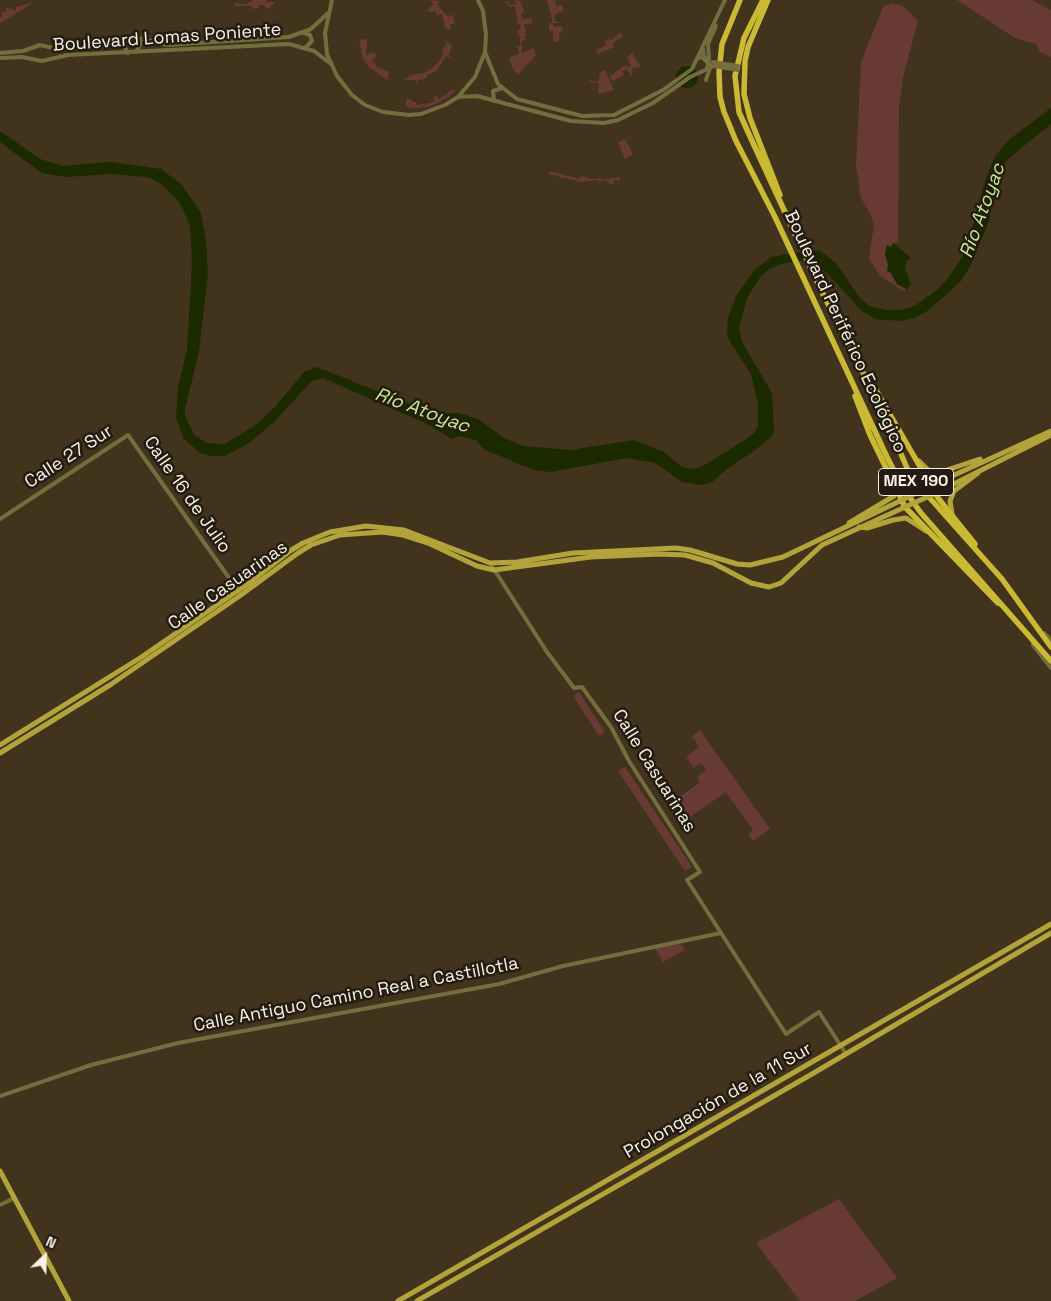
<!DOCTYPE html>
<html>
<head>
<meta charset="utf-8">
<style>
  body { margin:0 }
  #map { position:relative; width:1051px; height:1301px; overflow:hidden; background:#42331d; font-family:"Space Grotesk",sans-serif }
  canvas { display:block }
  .north { position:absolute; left:20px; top:1231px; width:50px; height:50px; -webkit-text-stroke:4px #231c12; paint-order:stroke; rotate:24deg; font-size:14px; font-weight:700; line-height:20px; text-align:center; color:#faf1e4 }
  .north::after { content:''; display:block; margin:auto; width:18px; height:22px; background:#faf1e4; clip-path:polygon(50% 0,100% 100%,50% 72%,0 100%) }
</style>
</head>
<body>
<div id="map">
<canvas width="1051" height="1301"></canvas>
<div class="north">N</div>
</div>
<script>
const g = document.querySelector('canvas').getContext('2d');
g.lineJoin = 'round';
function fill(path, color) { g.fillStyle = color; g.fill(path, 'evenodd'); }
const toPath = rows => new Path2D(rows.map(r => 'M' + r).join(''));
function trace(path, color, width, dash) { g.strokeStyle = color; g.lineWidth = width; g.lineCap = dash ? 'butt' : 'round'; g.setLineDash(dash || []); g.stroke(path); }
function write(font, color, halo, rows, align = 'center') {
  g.font = font + ' "Space Grotesk",sans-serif'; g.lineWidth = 5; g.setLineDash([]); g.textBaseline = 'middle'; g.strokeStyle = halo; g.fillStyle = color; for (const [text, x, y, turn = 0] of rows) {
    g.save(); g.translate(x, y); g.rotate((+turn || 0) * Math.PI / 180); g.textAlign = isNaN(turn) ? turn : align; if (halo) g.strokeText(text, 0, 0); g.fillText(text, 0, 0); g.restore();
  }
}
fill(toPath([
  [253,0,267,0,267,2,274,2,274,4,271,5,271,8,267,9,264,5,259,5,259,8,252,9,252,6,235,6,235,3,247,4],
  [431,0,440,1,437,4,448,17,455,14,453,17,455,23,450,25,451,29,448,30,445,27,442,14,437,16,435,11,430,12,428,10,433,4],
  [514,0,520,1,523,7,524,13,521,13,522,19,532,18,532,23,524,24,524,29,527,29,525,32,526,36,523,37,526,39,521,42,522,53,534,48,536,55,518,75,512,67,509,58,519,54,518,48,513,48,519,47,520,44,520,36,518,35,517,30,521,29,520,24,518,24,516,12,513,12,516,10,515,6,510,7,505,2,508,1,510,5,517,4],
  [547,0,555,0,556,6,563,5,563,11,554,15,555,21,561,23,553,23,553,27,561,26,563,29,558,34,565,34,560,35,558,42,553,41,553,31,549,31,549,23,552,23,552,19],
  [957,0,1032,0,1051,10,1051,57,1040,52,1036,44,1015,38],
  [33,2,24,9,0,23,0,17,3,16,1,12,6,12,7,7,16,11,16,7],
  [891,3,903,6,918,21,903,77,899,107,898,242,892,244,891,248,887,245,885,254,888,264,887,271,891,273,897,284,905,289,905,292,880,276,869,258,874,225,870,213,861,198,856,165,861,62,883,7],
  [267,25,269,27,269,36,222,38,222,36,232,36,233,29,233,37,248,36,248,27,258,26,259,30,267,30],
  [620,32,623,37,613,43,614,47,598,54,596,50,606,45,605,41,609,39,612,40],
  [367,39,366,55,374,52,377,56,371,61,373,63,375,61,376,66,389,72,388,81,369,67,363,58,359,40],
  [446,41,452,45,449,54,451,58,446,56,436,71,427,75,427,78,417,81,417,84,415,80,404,80,408,78,409,75,423,73,433,68,443,56,442,50,447,44],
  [632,53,641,67,632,68,632,77,626,69,622,72,624,75,612,81,607,70,610,76,625,65,628,68,631,66,627,57],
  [605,70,614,90,598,94,599,80,598,83,589,82,590,80,596,82,599,79,600,72],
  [453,89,455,91,449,97,429,107,410,108,406,105,406,99,411,99,412,102,416,102,417,105,434,102,433,97,437,96,439,99],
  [625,139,633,154,625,159,618,142],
  [549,171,580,179,581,176,591,179,600,178,603,180,620,177,620,181,613,180,614,184,610,184,608,181,600,181,600,187,599,180,582,182,561,177,559,182,560,176,549,174],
  [579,692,605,732,599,736,573,696],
  [700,730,770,829,753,841,748,834,753,830,726,792,680,824,667,806,700,782,697,777,706,770,701,763,694,768,686,757,699,747,692,736],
  [625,767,692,867,685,871,618,771],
  [681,944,685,950,663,962,655,948],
  [839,1199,897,1278,855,1301,800,1301,756,1243]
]), '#683a34');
fill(toPath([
  '676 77a11 11 0 1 1 22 0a11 11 0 1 1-22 0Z',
  [1051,108,1051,124,1009,158,998,172,989,221,971,265,961,281,929,310,914,318,901,321,875,319,861,310,826,272,810,259,781,264,768,270,760,277,747,298,739,328,742,342,772,393,774,431,771,437,754,451,727,469,712,482,702,485,682,482,655,463,627,458,551,472,534,470,483,449,476,440,459,436,452,439,429,425,323,378,311,382,274,422,249,443,225,456,211,456,200,453,183,438,176,418,178,387,187,350,192,264,190,225,179,202,161,184,148,177,110,174,65,177,42,173,0,142,0,131,40,159,63,166,112,162,161,169,181,184,196,205,201,213,206,241,208,273,199,351,185,409,185,416,194,435,207,443,224,444,253,427,275,407,304,372,317,367,435,414,459,413,478,419,504,438,523,446,570,450,634,440,664,452,682,467,690,469,701,467,745,440,754,433,758,426,758,404,751,374,729,340,727,332,728,317,736,296,755,269,772,257,813,250,820,251,835,262,860,298,869,306,887,310,902,310,916,305,937,290,949,277,966,251,986,178,995,156,1010,139],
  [893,243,911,258,906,261,905,269,911,284,907,289,897,284,891,273,887,271,888,264,885,254,887,245,891,247]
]), '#1c2a00');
trace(toPath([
  [332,0,325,33,327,54,337,76,352,95,365,105,383,112,409,115,421,114,445,105,458,97,475,77,485,52,486,34,483,11,478,0],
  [304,33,310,35,312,41,306,47],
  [127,40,124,46,128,53],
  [703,49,704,59,711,66],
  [136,52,140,45,140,38],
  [485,52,498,84,517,99,582,116,614,115,663,90,692,69,725,0],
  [0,53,23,51,40,45,57,49,105,46,135,37,167,45,289,37,311,29,328,13],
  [0,58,22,57,42,61,68,55,289,44,314,51,331,64],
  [698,58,705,57,709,59,707,69],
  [709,59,708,44,716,26],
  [706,80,710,68],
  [458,97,477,96,571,121,604,123,618,120,653,103,690,77,714,66],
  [494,101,493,91,502,88],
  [0,519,128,435,239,592],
  [490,563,547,652,574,688,582,687,611,727,629,761,700,872,687,880,786,1034,819,1012,846,1054],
  [1044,633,1051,640],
  [1033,642,1033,645,1051,668],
  [0,1096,91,1065,178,1043,499,984,563,966,721,933],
  [0,1205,14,1198]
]), '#746e3f', 4);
trace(toPath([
  [919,461,928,470,938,473,980,459],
  [930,486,1051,431],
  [934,494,1051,435],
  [952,514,950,501,954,491,978,473],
  [849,523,894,496,891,483],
  [859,527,867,528,893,520,906,518,926,531],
  [0,745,140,658,249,583,290,551,303,543,330,532,366,526,404,530,490,563,517,562,573,553,676,548,690,550,737,564,750,565,783,557,902,500],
  [0,753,110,685,241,595,298,553,311,545,340,535,382,532,403,535,428,543,477,566,494,570,591,557,660,554,685,555,713,563,751,583,769,587,781,583,822,545,905,507],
  [0,1171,69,1301],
  [398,1301,1051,924],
  [417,1301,812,1074,1051,933]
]), '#b2a43a', 5);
trace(toPath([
  [740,0,722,44,719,72,720,97,724,112,736,141,775,217,887,457,903,488,921,513,1051,661],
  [763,0,744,38,735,76,739,112,753,143,821,290,884,414,907,468,920,487,1002,579,1051,647],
  [768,0,748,47,745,61,744,94,750,118,780,195],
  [869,378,938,498,975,544],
  [855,396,870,435,905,507,998,603]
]), '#cab932', 5.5);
trace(toPath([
  [713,62,738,66],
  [714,66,738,70]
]), '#746e3f', 4);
trace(toPath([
  [902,500,930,486],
  [905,507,934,494]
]), '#b2a43a', 5);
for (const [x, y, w] of [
  [916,482,75]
]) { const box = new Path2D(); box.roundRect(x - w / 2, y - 13.5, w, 27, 4); g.fillStyle = '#231c12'; g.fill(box); trace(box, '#faf1e4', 1); }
write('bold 16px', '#faf1e4', null, [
  ["MEX 190",916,482]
]);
write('18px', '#faf1e4', '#231c12', [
  ["Boulevard Lomas Poniente",167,38,-4],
  ["Boulevard Periférico Ecológico",845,332,65],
  ["Calle 27 Sur",69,457,-33],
  ["Calle 16 de Julio",187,495,55],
  ["Calle Casuarinas",228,586,-35],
  ["Calle Casuarinas",654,771,58],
  ["Calle Antiguo Camino Real a Castillotla",356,995,-11],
  ["Prolongación de la 11 Sur",718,1101,-30]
]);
write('italic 19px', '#c7e992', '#231c12', [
  ["Río Atoyac",983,211,-70],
  ["Río Atoyac",422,411,20]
]);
</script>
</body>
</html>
